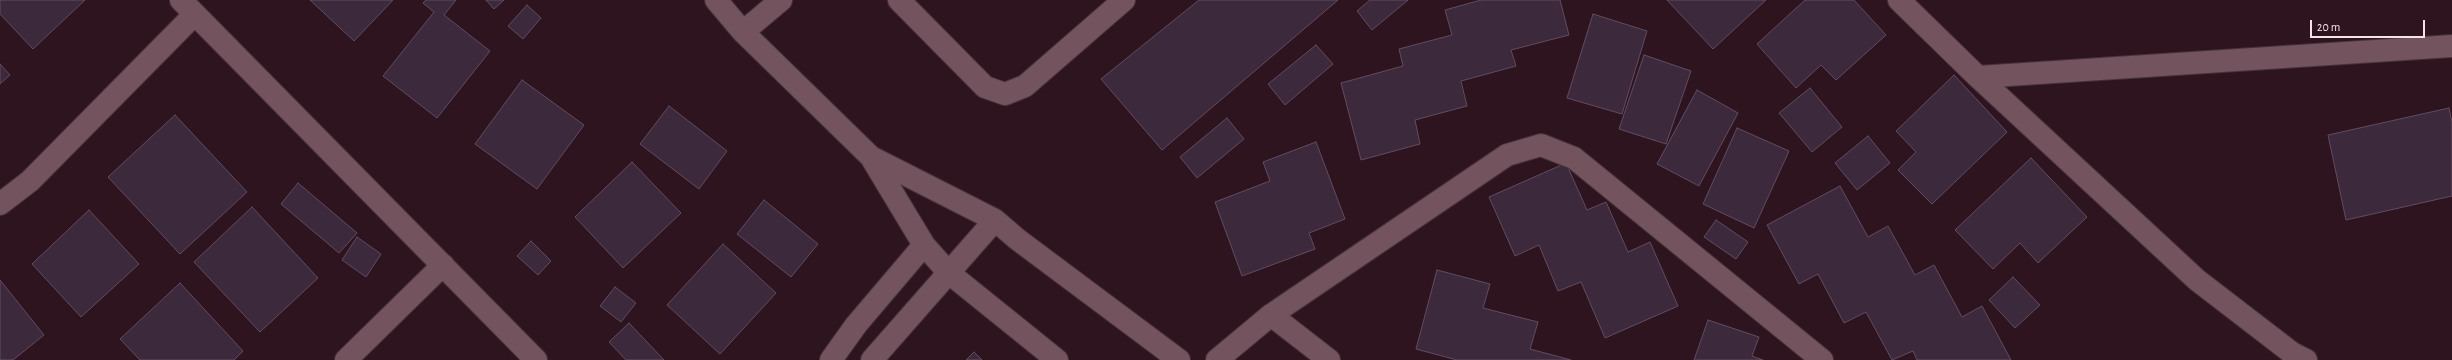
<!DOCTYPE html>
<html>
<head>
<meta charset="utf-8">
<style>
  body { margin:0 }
  #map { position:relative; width:2452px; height:360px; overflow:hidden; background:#2e141e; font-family:"Alegreya Sans",sans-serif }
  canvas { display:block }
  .scale { position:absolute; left:2310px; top:20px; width:115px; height:18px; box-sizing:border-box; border:2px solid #f6e3e8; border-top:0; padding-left:5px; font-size:12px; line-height:14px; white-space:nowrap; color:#f6e3e8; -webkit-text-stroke:3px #2e141e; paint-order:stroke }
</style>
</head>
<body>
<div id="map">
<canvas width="2452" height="360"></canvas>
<div class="scale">20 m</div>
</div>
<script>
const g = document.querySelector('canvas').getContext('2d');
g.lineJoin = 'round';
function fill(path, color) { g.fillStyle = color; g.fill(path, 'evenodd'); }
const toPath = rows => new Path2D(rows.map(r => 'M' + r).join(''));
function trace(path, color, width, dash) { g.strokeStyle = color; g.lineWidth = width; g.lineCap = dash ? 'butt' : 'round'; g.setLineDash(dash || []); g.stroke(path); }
const building = toPath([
  [0,0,85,0,33,49,0,14,0,0],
  [310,0,393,0,354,41,310,0],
  [426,0,456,0,444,15,490,51,437,118,383,76,434,12,423,3,426,0],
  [486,0,504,0,494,9,486,0],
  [1199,0,1338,0,1162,150,1101,79,1199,0],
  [1370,0,1408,0,1372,30,1357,11,1370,0],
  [1481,0,1560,0,1569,35,1511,50,1516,66,1461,81,1467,106,1415,120,1420,144,1361,160,1341,83,1403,66,1399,49,1452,35,1445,10,1481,0],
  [1667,0,1766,0,1713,49,1667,0],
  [1805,0,1854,0,1886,35,1836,80,1821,65,1796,88,1757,44,1805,0],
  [527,5,541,18,523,39,508,26,527,5],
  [1593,14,1647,31,1622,114,1567,98,1593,14],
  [1316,45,1333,64,1285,105,1268,84,1316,45],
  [1644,55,1691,71,1666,144,1619,129,1644,55],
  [0,64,10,75,0,84,0,64],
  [1954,75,2007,132,1932,204,1898,170,1916,152,1896,131,1954,75],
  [522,80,584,125,537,189,475,144,522,80],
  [1810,88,1842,127,1812,152,1779,113,1810,88],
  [1697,90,1738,113,1699,186,1657,164,1697,90],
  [669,106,727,151,699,189,640,144,669,106],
  [2449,108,2452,122,2452,196,2346,220,2328,135,2449,108],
  [175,115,247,192,180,254,108,177,175,115],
  [1227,118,1244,139,1197,178,1180,157,1227,118],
  [1737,128,1789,151,1754,228,1703,204,1737,128],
  [1868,136,1890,163,1857,190,1835,163,1868,136],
  [1316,142,1345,219,1309,233,1315,249,1242,276,1215,202,1270,181,1263,162,1316,142],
  [2031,158,2087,217,2038,263,2020,243,1993,269,1955,230,2031,158],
  [632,162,681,213,623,268,575,217,632,162],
  [1566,163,1587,210,1606,202,1628,252,1650,242,1678,306,1605,338,1581,282,1558,291,1539,245,1515,256,1489,197,1566,163],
  [298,183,357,233,339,253,281,204,298,183],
  [1840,186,1868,237,1888,226,1915,275,1934,265,1962,317,1982,306,2011,360,1917,360,1913,351,1892,360,1866,312,1844,323,1818,274,1799,284,1767,225,1840,186],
  [764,200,818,244,791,277,737,234,764,200],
  [252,207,318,278,260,332,194,262,252,207],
  [89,210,139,264,81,317,32,264,89,210],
  [1716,220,1748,242,1736,259,1704,237,1716,220],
  [357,237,381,254,366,277,342,260,357,237],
  [531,241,551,261,538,275,517,256,531,241],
  [723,244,776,293,720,354,667,305,723,244],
  [1437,270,1490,284,1483,308,1538,322,1530,349,1571,360,1457,360,1416,349,1437,270],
  [2013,277,2040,305,2015,328,1989,300,2013,277],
  [0,280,44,335,13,360,0,360,0,280],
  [180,283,243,351,234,360,140,360,120,339,180,283],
  [615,287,636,303,621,322,600,306,615,287],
  [1708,320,1759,337,1752,356,1763,360,1694,360,1708,320],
  [629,323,664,360,626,360,609,342,629,323],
  [974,352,982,360,966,360,974,352]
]);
fill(building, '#3d293c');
trace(building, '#624c61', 1);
const minor = toPath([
  [181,0,536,360],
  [716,0,743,32,871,157,924,245,949,273,1057,360],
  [899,0,985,87,1005,94,1025,86,1124,0],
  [1899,0,1978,77,2197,280,2292,353,2306,360],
  [743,32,781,0],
  [1978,77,2452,46],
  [871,157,995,220,1017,239,1179,360],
  [0,204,30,181,194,15],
  [1271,315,1329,360],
  [346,360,443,265],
  [831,360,856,325,924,245],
  [872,360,995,220],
  [1217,360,1271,315,1507,155,1541,145,1574,158,1822,360]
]);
trace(minor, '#463339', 24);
trace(minor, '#72535e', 22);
</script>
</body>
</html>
